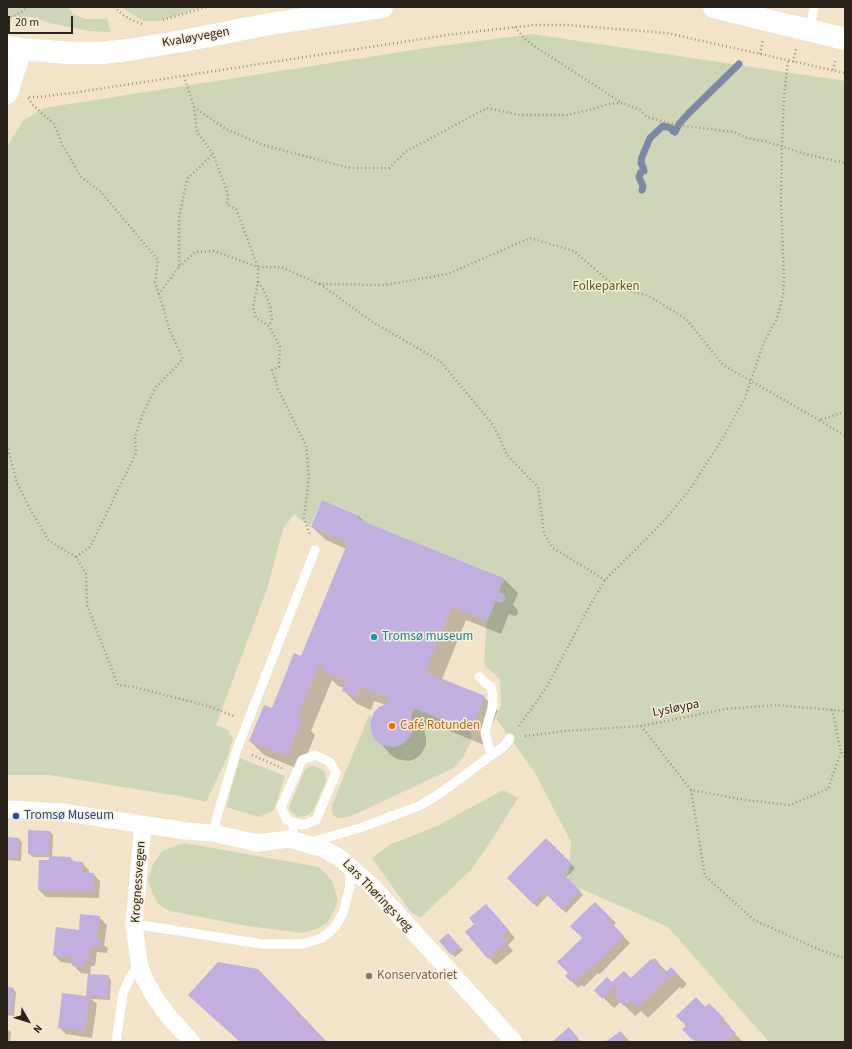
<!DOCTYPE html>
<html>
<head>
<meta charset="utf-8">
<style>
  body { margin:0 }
  #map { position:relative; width:852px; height:1049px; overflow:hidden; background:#f3e3c8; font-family:"Source Sans 3",sans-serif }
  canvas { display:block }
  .frame { position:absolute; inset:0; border:8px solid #29231a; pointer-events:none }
  .north { position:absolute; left:8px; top:1001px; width:40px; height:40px; -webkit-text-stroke:3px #fdf0db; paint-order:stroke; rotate:129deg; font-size:11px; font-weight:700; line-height:16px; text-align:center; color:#29231a }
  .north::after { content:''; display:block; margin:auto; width:14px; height:18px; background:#29231a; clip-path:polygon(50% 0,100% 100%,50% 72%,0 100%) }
  .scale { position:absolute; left:8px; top:16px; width:65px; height:18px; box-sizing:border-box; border:2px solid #29231a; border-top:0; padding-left:5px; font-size:12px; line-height:14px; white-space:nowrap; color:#29231a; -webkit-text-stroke:3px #fdf0db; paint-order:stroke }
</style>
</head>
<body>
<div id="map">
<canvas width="852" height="1049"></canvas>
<div class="frame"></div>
<div class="north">N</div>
<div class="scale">20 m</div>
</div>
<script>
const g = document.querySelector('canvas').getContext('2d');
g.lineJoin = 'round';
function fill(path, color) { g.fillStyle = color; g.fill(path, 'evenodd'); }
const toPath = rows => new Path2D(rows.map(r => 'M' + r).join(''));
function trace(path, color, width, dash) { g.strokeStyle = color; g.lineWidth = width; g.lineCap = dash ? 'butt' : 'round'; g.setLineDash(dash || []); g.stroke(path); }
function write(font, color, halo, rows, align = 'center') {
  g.font = font + ' "Source Sans 3",sans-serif'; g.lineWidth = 3; g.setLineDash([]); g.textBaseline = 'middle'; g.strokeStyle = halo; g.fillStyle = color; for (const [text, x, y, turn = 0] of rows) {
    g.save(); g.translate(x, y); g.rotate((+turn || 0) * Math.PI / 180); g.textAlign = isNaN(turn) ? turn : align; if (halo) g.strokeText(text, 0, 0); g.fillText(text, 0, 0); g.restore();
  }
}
fill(toPath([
  [7,7,68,7,73,14,85,19,107,19,111,32,88,31,50,23,31,17,7,17],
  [121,7,202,7,159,21,143,21],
  [532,34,845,81,845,1042,769,1042,668,927,568,883,571,842,535,773,519,750,496,719,501,705,500,679,485,666,484,661,487,622,496,601,502,602,505,599,505,596,499,591,505,578,358,519,359,515,322,500,310,527,294,514,283,529,267,589,216,725,228,730,233,739,227,758,206,802,179,796,49,775,7,775,7,147,23,121,44,108,426,48],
  [414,708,471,731,471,741,463,757,454,768,349,817,337,818,332,814,332,805,369,715,372,716,370,724,373,735,380,743,387,746,395,746,403,743,410,737,413,730,411,716],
  [240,758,285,776,274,810,259,817,226,807],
  [313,766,320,768,325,772,326,781,313,811,306,816,298,817,290,811,289,807,305,770,308,767],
  [503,790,518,798,493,838,471,870,420,918,410,911,372,858,391,844,437,826],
  [184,843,319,867,332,881,338,900,335,909,327,923,321,927,303,933,247,926,170,911,158,904,152,892,148,880,153,864,162,851]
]), '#cfd6b7');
fill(toPath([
  [359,516,366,523,504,579,518,593,513,605,517,609,518,614,515,616,509,614,501,634,466,620,442,679,484,697,498,711,484,745,428,722,424,730,426,737,426,745,421,754,415,759,409,761,397,759,391,755,377,740,386,705,374,701,371,710,357,704,343,690,344,688,338,686,332,680,311,731,315,735,301,770,264,755,250,741,272,709,302,657,346,549,326,540,312,527],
  [50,832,53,835,52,857,70,858,75,862,82,863,89,870,89,873,93,874,100,881,99,898,46,897,39,890,50,862,50,857,32,857,29,853],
  [7,838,19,839,22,842,21,861,7,860],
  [546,839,575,868,566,878,583,895,566,913,548,895,537,907,508,878],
  [595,903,616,923,613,926,630,943,599,975,598,973,584,987,582,985,578,988,567,976,584,938],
  [486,905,515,938,508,945,513,951,496,965,489,958,475,924],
  [99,917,107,925,104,945,108,948,107,953,97,952,95,966,91,966,90,975,108,976,111,980,110,1000,91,999,97,1004,92,1038,66,1034,59,1027,89,997,88,995,89,974,81,973,74,966,74,964,61,962,54,955,79,931],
  [448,935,463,950,455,957,440,941],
  [654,959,667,972,671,968,687,984,682,989,680,987,648,1018,641,1011,635,1016,621,1002,614,1008,595,990,612,984,631,980],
  [268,981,309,1023,326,1042,240,1042],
  [7,988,13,989,16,992,14,1016,7,1015],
  [709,1005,731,1027,729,1028,742,1041,741,1042,696,1042,683,1029],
  [7,1029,11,1032,10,1042,7,1042],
  [621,1032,630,1042,607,1042]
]), '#0003');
trace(toPath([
  [642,190,643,186,639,177,641,172,644,171,643,167,641,163,642,157,650,138,663,126,671,128,673,131,675,132,679,124,689,113,739,64]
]), '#7a8aa5', 7);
fill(toPath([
  [322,500,360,516,358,519,504,578,498,592,504,594,505,600,501,603,495,601,487,621,452,607,425,672,485,696,470,732,414,708,411,716,413,723,413,730,407,740,401,745,394,747,382,745,376,741,372,735,370,723,374,712,379,707,386,704,389,697,382,694,382,696,360,687,357,697,342,691,346,681,323,672,325,667,319,665,297,718,302,720,287,756,249,741,264,705,272,708,294,653,301,656,348,542,311,527],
  [28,830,50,831,49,855,28,854],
  [7,837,19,838,18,858,7,858],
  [546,838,572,864,563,874,581,891,562,910,544,892,533,904,507,878],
  [49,856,71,857,71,861,83,862,82,872,94,873,93,891,38,890,39,860,49,860],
  [595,902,609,916,607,918,624,936,592,968,590,967,576,981,574,978,571,982,565,976,568,973,557,962,582,938,570,926],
  [486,904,509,930,501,937,507,943,488,959,465,932,474,924,469,918],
  [80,914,100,916,97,940,101,940,100,947,90,946,89,960,84,959,84,967,72,966,73,958,53,955,56,927,79,930],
  [448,933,460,947,451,955,439,941],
  [654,958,659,962,656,964,665,973,671,967,677,973,670,979,669,977,637,1008,630,1001,624,1006,613,995,619,990,616,986,602,999,594,990,607,977,612,982,624,971,631,978,651,959,652,960],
  [218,962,258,969,299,1012,295,1015,298,1019,301,1015,327,1042,240,1042,188,995],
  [88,974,108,975,107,997,90,996,85,1031,58,1028,62,993,86,996],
  [7,987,14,988,11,1013,7,1012],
  [696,997,705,1007,709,1003,725,1019,721,1023,724,1026,726,1024,736,1033,726,1042,701,1042,696,1037,692,1040,682,1029,686,1026,676,1016],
  [569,1027,581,1042,552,1042],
  [621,1031,628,1042,605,1042]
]), '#c1b0df');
trace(toPath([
  [114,7,123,15,134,21,142,24],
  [7,19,20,13,28,7],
  [163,20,207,7],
  [515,27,524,38,531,44,622,103],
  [760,54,763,41],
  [793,62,796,49],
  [833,70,836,59],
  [184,76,194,107,197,132,213,154,228,194,227,204,236,209,258,267,258,282,253,307,256,318,269,326,280,347,279,367,272,370,278,389,306,446,309,477,304,518,310,535],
  [29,97,40,97,79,92,454,34,535,25,567,25,667,33,845,73],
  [28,98,33,105,54,124,63,146,81,177,101,192,158,260,155,282,159,294],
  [194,107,226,129,263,145,350,168,389,168,405,152,487,108,520,115,567,115,593,109,608,104,623,103,640,110,647,117,676,125,734,132,747,138,768,142,805,154,845,163],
  [179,267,195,252,214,251,258,267,281,267,320,284,385,285,448,274,530,238,574,251,614,286,649,296,686,319,723,365,819,420],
  [258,282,264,290,270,306,272,319,269,326],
  [320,284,374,323,440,361,494,426,507,455,538,487,544,534,553,548,605,580],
  [845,412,819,420,845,436],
  [7,445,17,483,29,507,49,541,76,557,86,574,87,605,118,685,134,687,208,706,234,716],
  [76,557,90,547,136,453,135,437,144,411,156,387,183,359,170,331,159,294,179,267,179,218,187,179,213,154],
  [519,726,546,688,589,607,605,580,664,521,690,489,723,438,745,398,764,342,776,320,780,308,783,294,784,278,781,201,782,146,784,97,788,61],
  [641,726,691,790,745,800,790,805,828,789,841,752,832,709],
  [525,736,565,731,641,726,726,709,776,705,845,711],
  [842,752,845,759],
  [252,755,282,768],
  [691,790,705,876,754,920,820,950,845,958]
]), '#9e927e', 2.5, [1, 3]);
trace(toPath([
  [810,29,814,7],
  [479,677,491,687,493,696,492,708,485,733,491,755],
  [213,833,218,813,237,749,315,550],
  [290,839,295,823,287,820,281,807,302,760,315,755,330,762,336,773,316,820,304,825,295,823],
  [311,842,360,828,419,806,436,796,461,778,504,746,510,738],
  [134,924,262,944,303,944,322,938,335,927,343,913,350,886,350,866],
  [116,1042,123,993,130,978,139,963]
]), '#fff', 9);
trace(toPath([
  [7,809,61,812,186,831,213,833,257,843,290,839,324,849,340,858,372,886,514,1042],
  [143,825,134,924,139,963,143,976,155,998,170,1018,192,1042]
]), '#fff', 17);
trace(toPath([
  [714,7,845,39],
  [7,47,21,49,69,53,102,53,128,50,188,40,264,25,382,7],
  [7,93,21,49]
]), '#fff', 22);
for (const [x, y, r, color] of [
  [374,637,4,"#0f9aa8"],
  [392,726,4,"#e8710a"],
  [16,816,4,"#1a4fb4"],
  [369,976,4,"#8d6e63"]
]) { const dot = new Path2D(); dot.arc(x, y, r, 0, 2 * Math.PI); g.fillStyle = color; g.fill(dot); trace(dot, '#fdf0db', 1.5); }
write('13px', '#29231a', '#fdf0db', [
  ["Kvaløyvegen",196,38,-10],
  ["Lysløypa",676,709,-11],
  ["Krognessvegen",139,882,-86],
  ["Lars Thørings veg",377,896,46]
]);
write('13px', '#525d10', '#fdf0db', [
  ["Folkeparken",606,287]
]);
write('13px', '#0d838f', '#fdf0db', [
  ["Tromsø museum",382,637]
], 'left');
write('13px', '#c56008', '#fdf0db', [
  ["Café Rotunden",400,726]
], 'left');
write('13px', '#164399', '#fdf0db', [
  ["Tromsø Museum",24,816]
], 'left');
write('13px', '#785e54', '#fdf0db', [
  ["Konservatoriet",377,976]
], 'left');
</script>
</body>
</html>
